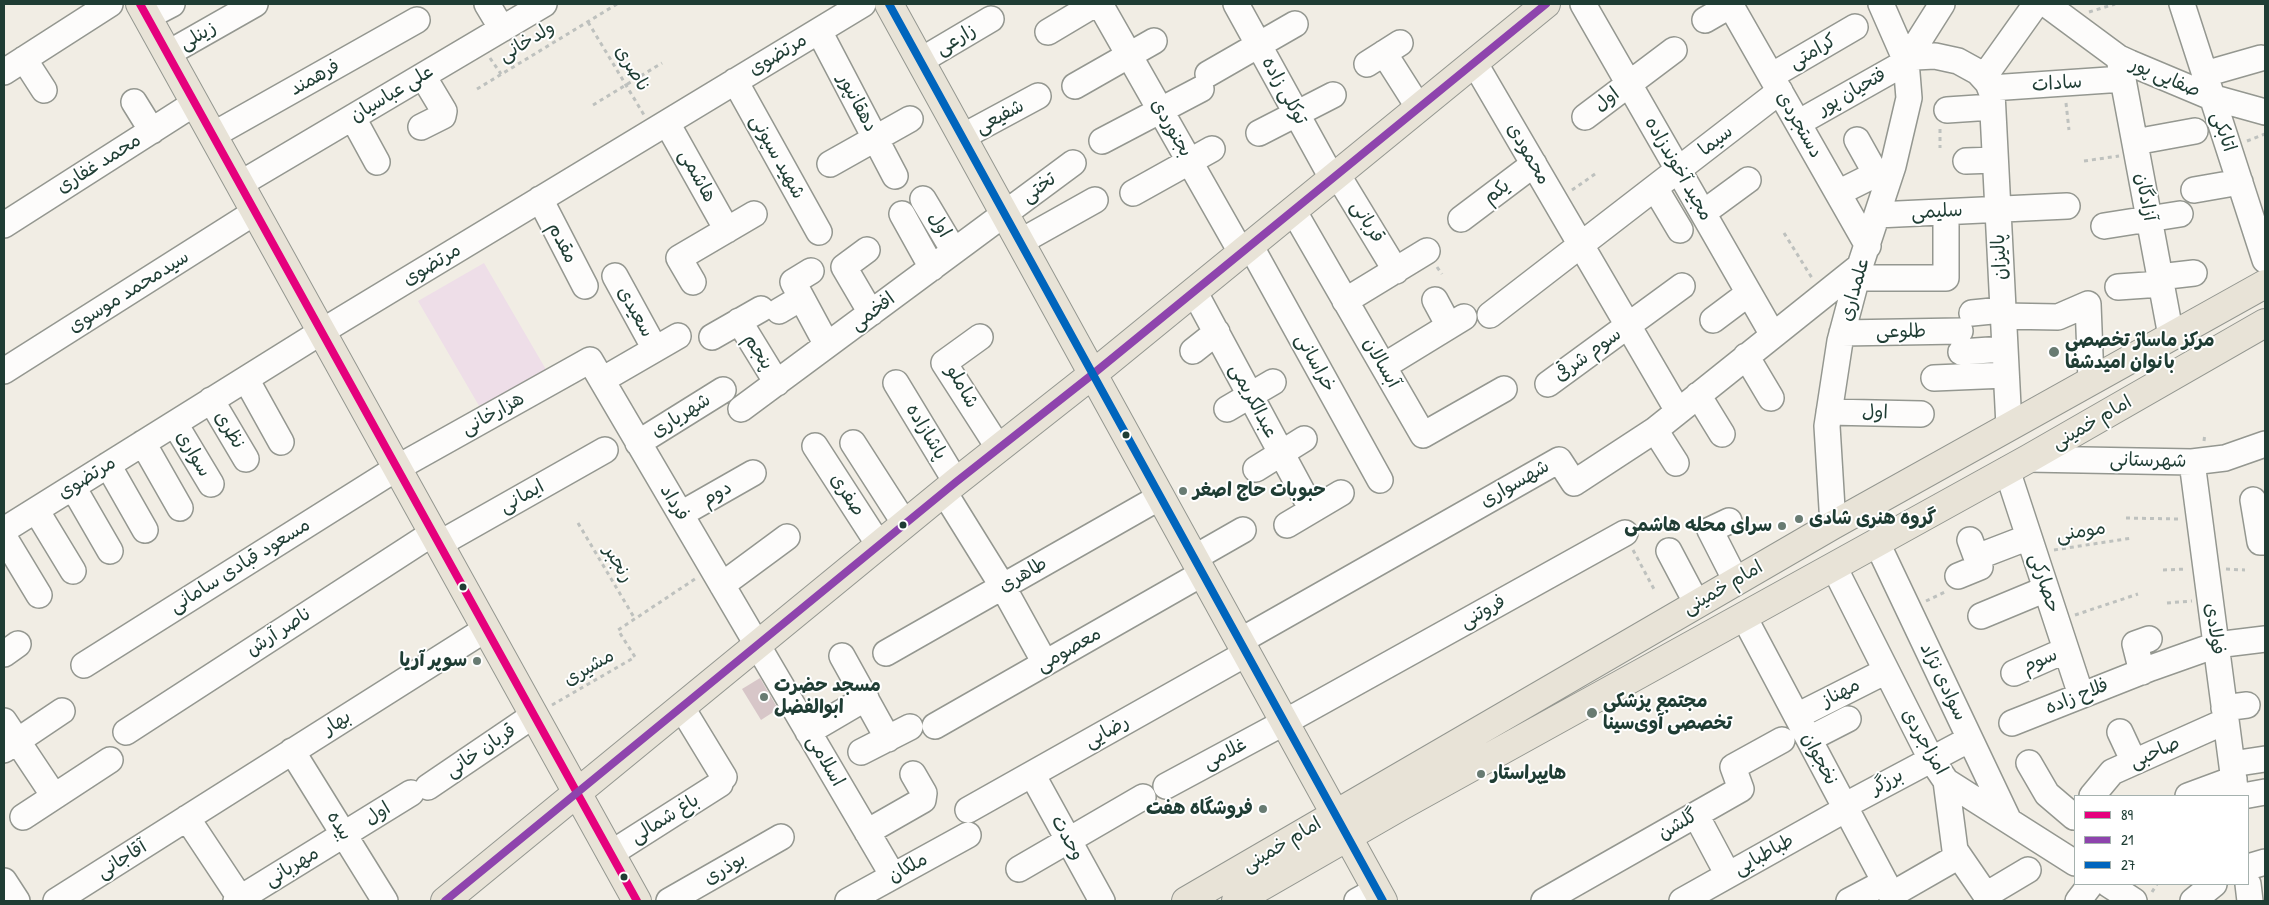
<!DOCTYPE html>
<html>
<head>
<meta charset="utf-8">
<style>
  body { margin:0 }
  #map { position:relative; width:2269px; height:905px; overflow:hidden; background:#f1ede4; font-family:"Patrick Hand",sans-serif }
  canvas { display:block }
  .frame { position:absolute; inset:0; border:5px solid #1f3d34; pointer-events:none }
  .legend { position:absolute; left:2074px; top:795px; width:175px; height:90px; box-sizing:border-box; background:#fff; border:1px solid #a5b1ae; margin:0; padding:6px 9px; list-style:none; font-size:15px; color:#1f3d34 }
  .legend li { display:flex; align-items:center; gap:10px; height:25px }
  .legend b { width:25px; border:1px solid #a5b1ae }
</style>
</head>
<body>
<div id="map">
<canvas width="2269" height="905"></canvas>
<div class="frame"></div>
<ul class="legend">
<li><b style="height:6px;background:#e5007d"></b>89</li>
<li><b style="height:6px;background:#8e44ad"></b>21</li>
<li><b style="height:6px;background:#0065bd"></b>27</li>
</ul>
</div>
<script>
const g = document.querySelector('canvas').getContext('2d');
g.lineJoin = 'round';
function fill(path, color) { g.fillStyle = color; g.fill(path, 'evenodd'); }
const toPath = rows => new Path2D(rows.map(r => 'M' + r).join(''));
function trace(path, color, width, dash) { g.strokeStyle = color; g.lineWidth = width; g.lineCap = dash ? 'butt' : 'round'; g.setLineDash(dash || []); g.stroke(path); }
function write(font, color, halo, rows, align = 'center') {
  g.font = font + ' "Patrick Hand","Playpen Sans Arabic",sans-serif'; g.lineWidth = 4; g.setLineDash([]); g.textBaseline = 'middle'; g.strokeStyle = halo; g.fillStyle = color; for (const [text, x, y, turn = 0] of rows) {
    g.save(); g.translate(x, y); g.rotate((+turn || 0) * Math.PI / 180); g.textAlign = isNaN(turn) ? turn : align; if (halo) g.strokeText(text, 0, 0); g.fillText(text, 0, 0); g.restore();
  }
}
fill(toPath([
  [484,263,548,373,482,411,418,301]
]), '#eedee8');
fill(toPath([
  [760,678,778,709,761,720,742,689]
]), '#d7c6c8');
const minor = toPath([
  [487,4,502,29],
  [1100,4,1241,252],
  [1236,4,1332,178],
  [1583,4,1773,335],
  [1730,4,1868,246],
  [2046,4,2119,58,2130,63,2211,97,2265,112],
  [2182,4,2265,260],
  [147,17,172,4],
  [1705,20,1731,5],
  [819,31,895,176],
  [1048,32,1095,4],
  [1384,53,1419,108],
  [167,54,255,4],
  [2119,58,2171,336],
  [24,59,44,90],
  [920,61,991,19],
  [1906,61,1942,4],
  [1474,62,1678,411],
  [1367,64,1400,43],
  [4,72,110,4],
  [1208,74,1295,24],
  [2205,74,2261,58],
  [1771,76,1855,27],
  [1984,77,2036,4],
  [735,81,819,232],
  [1075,86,1154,41],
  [1991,88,2123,79],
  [134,102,152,131],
  [1947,110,1992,107],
  [1585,117,1674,50],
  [353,118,377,162],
  [667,123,727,230],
  [1798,123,1915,57,1935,56,1958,61,1978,72,1988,83,1992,93,2009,426],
  [421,127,443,116,444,111,423,76],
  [1259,133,1333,95],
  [213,135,417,20],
  [962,137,1038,96],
  [1102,141,1201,89],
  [2135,142,2195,131],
  [1966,161,1995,160],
  [830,164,910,119],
  [1337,174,1396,271],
  [240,184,544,4],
  [1655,188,1680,230],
  [2194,190,2240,182],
  [1133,193,1212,149],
  [1838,193,1876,174,1857,140],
  [540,199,585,286],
  [923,199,954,251],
  [1293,210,1423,435,1504,389],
  [1703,213,1748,180],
  [902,214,932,268],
  [1877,215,2067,206],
  [1461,219,1534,164],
  [4,225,195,103],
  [2104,226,2180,214],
  [1020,242,1095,200],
  [1250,245,1380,480],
  [867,250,844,267,871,313],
  [811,271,793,282,827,345],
  [615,276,655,349],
  [2159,277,2194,273],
  [1857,278,1946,278,1946,224],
  [693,282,679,258,754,214],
  [2118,287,2161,284],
  [1194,291,1312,510],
  [1435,300,1449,326],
  [1345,301,1427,251],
  [779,311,801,298],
  [1972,313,2002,310],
  [1490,315,1780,91],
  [2003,316,2058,317,2088,304,2091,380],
  [1713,320,1749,293],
  [739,321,777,383],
  [1842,333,1960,331],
  [712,337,761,309],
  [980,337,944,363,998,447],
  [1193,351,1217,332],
  [1961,352,2004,349],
  [1746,356,1771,398],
  [1384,366,1464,317],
  [4,371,255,212],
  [1934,378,2006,375],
  [246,379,281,442],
  [602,380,678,336],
  [896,383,956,482],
  [1548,384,1682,286],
  [1698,395,1722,434],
  [211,400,246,459],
  [741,409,1073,163],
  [1227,409,1273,382],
  [1829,412,1921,414],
  [175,424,211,484],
  [1655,430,1676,463],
  [143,443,180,508],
  [638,443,723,390],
  [853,443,905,524],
  [815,446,879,545],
  [2028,459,2192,462,2225,458,2265,444],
  [2192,462,2236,796],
  [108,465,145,530],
  [1256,469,1304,439],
  [2007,470,2081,695],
  [73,487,110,551],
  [944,492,1003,587,1045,663],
  [2253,500,2260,542,2265,542],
  [36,510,73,571],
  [681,514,753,473],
  [1729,521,1710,530,1736,581],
  [1287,525,1341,493],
  [1833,525,1827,426,1840,341,1860,266,1893,166,1909,98,1906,61,1881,4],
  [4,530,321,332,863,4],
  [4,537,39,595],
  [1877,543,2009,821],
  [439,544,605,450],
  [1669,551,1697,604],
  [1977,557,2029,537],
  [1194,558,1243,530],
  [1834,567,1931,759,1946,781,2075,863],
  [1958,576,1980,567,1970,540],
  [722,585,787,537],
  [1981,616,2046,589],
  [1744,617,1895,901],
  [1240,641,1559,460,1574,483,1655,430,1860,266],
  [886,653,1160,497],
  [4,654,18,644],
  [842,656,888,739],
  [84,665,397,468,590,360,893,876],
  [2142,672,2135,644,2149,639],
  [2014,673,2066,650],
  [682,708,724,777],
  [2224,708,2247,705],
  [1797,716,1886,671],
  [4,721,54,796],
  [2012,723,2151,668,2216,645,2265,639],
  [935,726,1203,573],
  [126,732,433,533],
  [808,732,866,698],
  [2120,732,2134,762],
  [1809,739,1848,719],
  [4,750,62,711],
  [292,751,385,901],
  [861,752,910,727],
  [2029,763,2047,794,2074,817],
  [2232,764,2265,759],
  [1032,774,1102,901],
  [1946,781,1955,850,1990,901],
  [1166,786,1285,722,1625,533],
  [428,787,534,715],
  [2092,796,2112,772,2226,721],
  [2188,796,2234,779],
  [2243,796,2265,792],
  [1844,806,1970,739],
  [968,810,1247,653],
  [1696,815,1728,875],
  [23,817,110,760],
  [187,818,242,901],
  [867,832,923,800,924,793,913,774],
  [610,854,720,784],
  [2248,867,2265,862],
  [1019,869,1143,797],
  [4,881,17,901],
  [2108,884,2134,901],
  [2248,884,2250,901],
  [1891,895,1959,856],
  [1986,895,2028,870],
  [56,901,486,629],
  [236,901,411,793],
  [669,901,781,837],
  [848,901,968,835],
  [1357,901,1377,890],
  [1544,901,1741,789,1733,767,1782,740],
  [1682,901,1846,809],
  [1849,901,1885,882],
  [2078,901,2091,884],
  [2193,901,2214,884]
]);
const major = toPath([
  [140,4,637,901],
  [889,4,1383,901],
  [445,901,956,482,1093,374,1546,4],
  [1186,901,1833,525,2265,284],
  [1236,901,1401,806,2028,459,2265,323]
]);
trace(minor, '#949790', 28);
trace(major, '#949790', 30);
trace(toPath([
  [2089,12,2115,4],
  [588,22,644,115],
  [490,58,501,74],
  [477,89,617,4],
  [2066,103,2069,130],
  [593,105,662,63],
  [1940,129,1940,148],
  [2247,141,2265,134],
  [2084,161,2119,156],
  [1572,190,1598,172],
  [1784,233,1812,278],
  [1437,267,1442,274],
  [2204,441,2205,433],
  [2126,518,2179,519],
  [578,523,635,619],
  [1633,550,1655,591],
  [2054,550,2132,538],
  [2226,569,2245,570],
  [2163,570,2187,569],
  [1926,601,1945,592],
  [2167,603,2192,601],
  [2075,615,2138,594],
  [552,705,635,657,618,630,695,579],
  [2152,892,2157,884]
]), '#bec1be', 3, [4, 4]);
trace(minor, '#fdfcfb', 25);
trace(major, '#e8e3d7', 28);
trace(toPath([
  [140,4,637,901]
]), '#e5007d', 8);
trace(toPath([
  [445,901,956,482,1093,374,1546,4]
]), '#8e44ad', 8);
trace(toPath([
  [889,4,1383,901]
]), '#0065bd', 8);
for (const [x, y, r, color] of [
  [2054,352,6,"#687b72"],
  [1126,435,4.5,"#1f3d34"],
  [1183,491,5,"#687b72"],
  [1799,519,5,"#687b72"],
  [903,525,4.5,"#1f3d34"],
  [1782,526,5,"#687b72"],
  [463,587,4.5,"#1f3d34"],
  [477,661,5,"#687b72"],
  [764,697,5,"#687b72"],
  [1592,713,6,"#687b72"],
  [1481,774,5,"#687b72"],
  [1263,809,5,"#687b72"],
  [624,877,4.5,"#1f3d34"]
]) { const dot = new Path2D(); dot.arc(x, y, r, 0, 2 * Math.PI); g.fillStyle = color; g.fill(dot); trace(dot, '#fff', 2); }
write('19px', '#1f3d34', '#fff', [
  ["زینلی",198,36,-30],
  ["زارعی",956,40,-31],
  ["ولدخانی",527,42,-31],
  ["کرامتی",1813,52,-30],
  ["مرتضوی",778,55,-31],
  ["ناصری",632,69,59],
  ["فرهمند",315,78,-29],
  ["صفایی پور",2165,78,23],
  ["سادات",2057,84,-4],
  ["توکلی زاده",1284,91,61],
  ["فتحیان پور",1852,92,-30],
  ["علی عباسیان",392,94,-31],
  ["اول",1607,100,-38],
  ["دهقانپور",857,103,62],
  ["شفیعی",1000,117,-28],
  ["دستجردی",1799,125,60],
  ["بجنوردی",1171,128,60],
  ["اتابکی",2223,132,71],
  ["سیما",1716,141,-38],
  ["محمودی",1528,154,60],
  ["شهید سپونی",777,157,61],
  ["محمد غفاری",99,164,-32],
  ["مجید آخوندزاده",1678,169,60],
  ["هاشمی",697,176,61],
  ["تختی",1039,188,-36],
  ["یکم",1497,192,-37],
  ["آزادگان",2145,197,79],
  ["سلیمی",1937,212,-3],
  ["قربانی",1367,222,58],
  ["اول",939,225,59],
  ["مقدم",562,243,63],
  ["پالیزان",2000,257,-93],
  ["مرتضوی",432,265,-31],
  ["علمداری",1855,290,-74],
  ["سیدمحمد موسوی",129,292,-32],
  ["سعیدی",635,312,61],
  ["افخمی",873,312,-37],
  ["طلوعی",1901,332,-1],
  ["پنجم",758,352,58],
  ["سوم شرقی",1588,355,-36],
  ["خراسانی",1315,363,61],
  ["آبسالان",1381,363,60],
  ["شاملو",962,387,61],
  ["عبدالکریمی",1253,401,62],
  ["اول",1875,413,1],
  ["هزارخانی",493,414,-29],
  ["شهریاری",681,416,-32],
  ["امام خمینی",2092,423,-30],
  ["نظری",229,430,59],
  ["پاشازاده",926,432,59],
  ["سواری",193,454,59],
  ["شهرستانی",2148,461,1],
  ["مرتضوی",87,478,-32],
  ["شهسواری",1515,484,-30],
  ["دوم",717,494,-30],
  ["صفری",847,495,57],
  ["ایمانی",522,497,-29],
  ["فرداد",674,503,59],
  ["مومنی",2081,532,-9],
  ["رنجبر",618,564,59],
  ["مسعود قبادی سامانی",240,566,-32],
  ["طاهری",1023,575,-30],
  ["حصارکی",2044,583,72],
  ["امام خمینی",1723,588,-30],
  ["فروتنی",1483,612,-29],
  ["فولادی",2214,629,82],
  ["ناصر آرش",279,632,-33],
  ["معصومی",1069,650,-30],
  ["سوم",2040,661,-23],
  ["مشیری",589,668,-30],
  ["سوادی نژاد",1943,682,64],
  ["مهناز",1841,693,-27],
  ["فلاح زاده",2077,697,-22],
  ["بهار",337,723,-32],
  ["رضایی",1107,732,-29],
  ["امزاجردی",1924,742,60],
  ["قربان خانی",481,751,-34],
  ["صاحبی",2155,753,-24],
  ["غلامی",1225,754,-28],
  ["نخجوان",1819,759,62],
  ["اسلامی",825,761,60],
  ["برزگر",1887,782,-28],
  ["اول",378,814,-32],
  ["باغ شمالی",665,819,-32],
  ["گلشن",1678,825,-30],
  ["بیده",339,826,58],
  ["وحدت",1067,838,61],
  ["امام خمینی",1282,845,-31],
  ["طباطبایی",1764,855,-29],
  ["آقاجانی",122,860,-32],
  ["مهربانی",292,867,-31],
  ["ملکان",908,868,-29],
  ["بوذری",725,869,-30]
]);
write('bold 19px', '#1f3d34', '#fff', [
  ["مرکز ماساژ تخصصی",2065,341],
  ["بانوان امیدشفا",2065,363],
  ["حبوبات حاج اصغر",1193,491],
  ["گروه هنری شادی",1809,519],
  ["سرای محله هاشمی",1772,526,"right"],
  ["سوپر آریا",467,661,"right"],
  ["مسجد حضرت",774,686],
  ["ابوالفضل",774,708],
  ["مجتمع پزشکی",1603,702],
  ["تخصصی آوی‌سینا",1603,724],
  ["هایپراستار",1491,774],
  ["فروشگاه هفت",1253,809,"right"]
], 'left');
</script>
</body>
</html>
